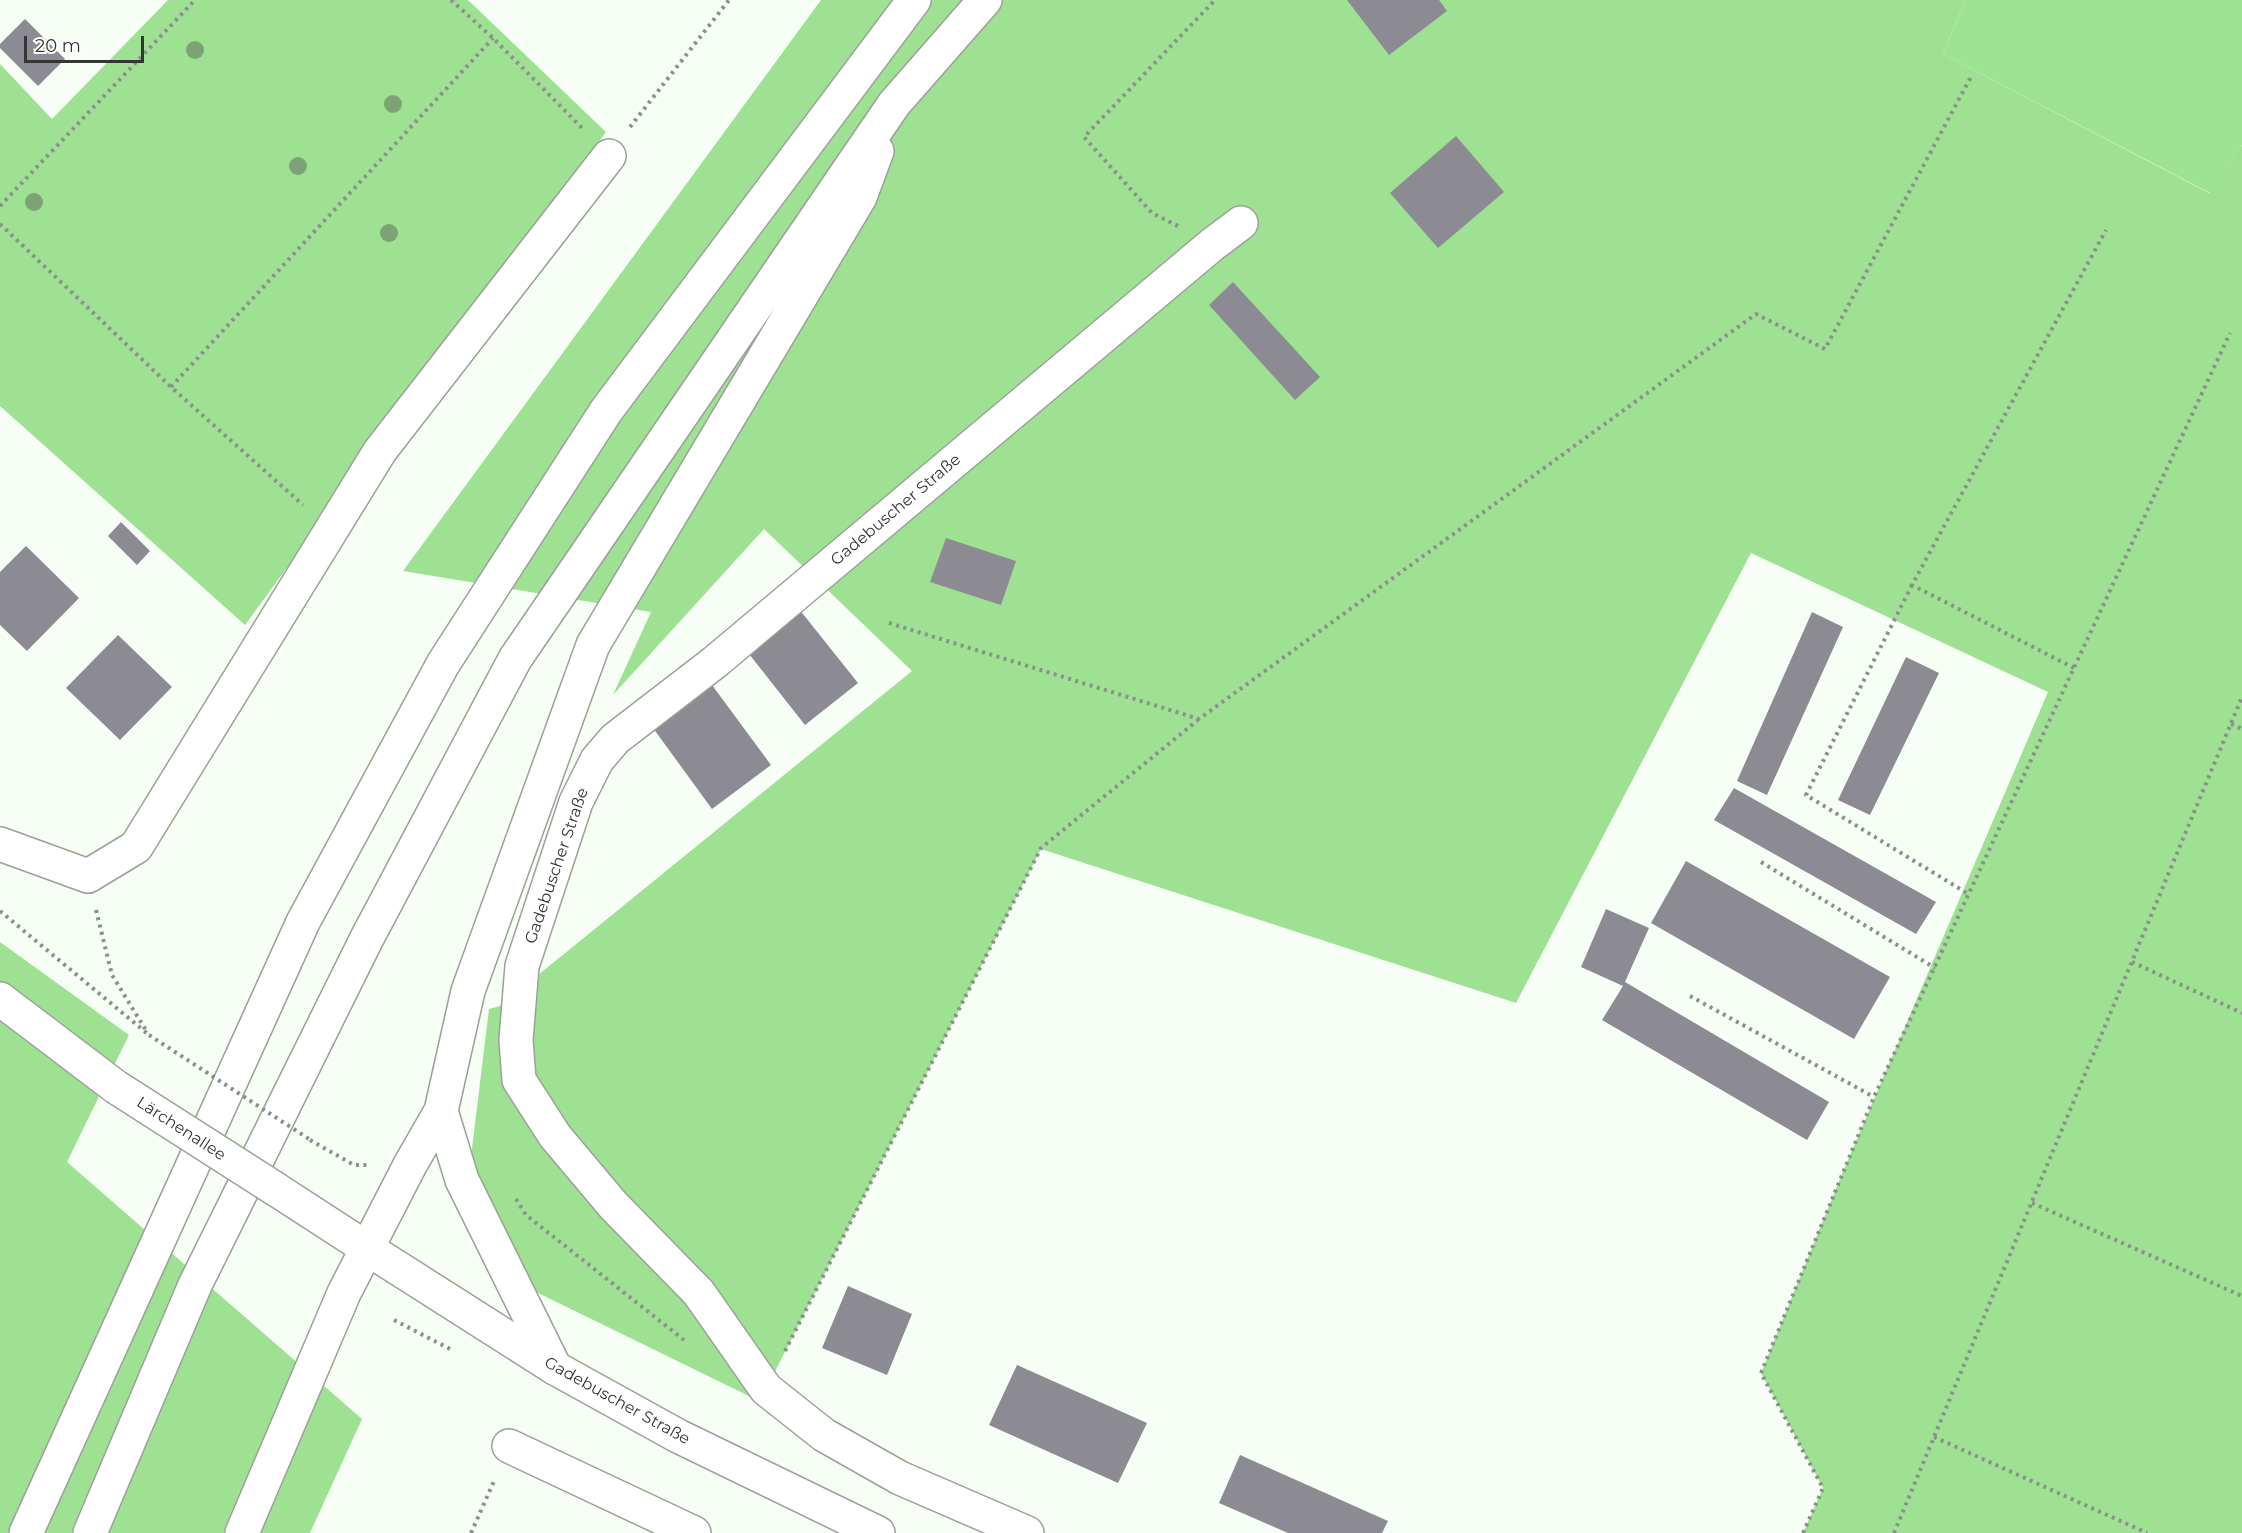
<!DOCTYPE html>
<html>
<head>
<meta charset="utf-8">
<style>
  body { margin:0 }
  #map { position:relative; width:2242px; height:1533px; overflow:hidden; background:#f7fef5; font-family:Montserrat,sans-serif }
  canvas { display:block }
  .scale { position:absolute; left:24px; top:36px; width:120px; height:27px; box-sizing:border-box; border:3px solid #343633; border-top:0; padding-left:8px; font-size:18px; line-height:21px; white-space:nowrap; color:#343633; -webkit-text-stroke:4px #fff; paint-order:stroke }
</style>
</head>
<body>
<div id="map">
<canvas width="2242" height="1533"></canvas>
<div class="scale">20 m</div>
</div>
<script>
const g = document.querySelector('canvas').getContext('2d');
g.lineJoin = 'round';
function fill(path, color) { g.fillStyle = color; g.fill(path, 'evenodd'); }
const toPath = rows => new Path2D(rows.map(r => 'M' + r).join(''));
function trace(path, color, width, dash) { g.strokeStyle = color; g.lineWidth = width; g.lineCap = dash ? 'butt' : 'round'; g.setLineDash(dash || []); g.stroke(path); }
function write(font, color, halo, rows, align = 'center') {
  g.font = font + ' Montserrat,sans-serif'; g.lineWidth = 4.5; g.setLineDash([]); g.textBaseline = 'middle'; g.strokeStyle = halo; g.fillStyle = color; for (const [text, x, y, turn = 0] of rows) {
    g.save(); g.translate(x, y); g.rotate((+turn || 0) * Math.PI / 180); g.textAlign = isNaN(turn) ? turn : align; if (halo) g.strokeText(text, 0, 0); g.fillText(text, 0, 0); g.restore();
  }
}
fill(toPath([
  [168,0,468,0,606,132,245,625,0,406,0,64,52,119],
  [821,0,1965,0,1943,54,2209,193,2242,145,2242,1533,1803,1533,1823,1488,1761,1373,1842,1174,2048,692,1751,553,1516,1003,1041,849,766,1389,755,1399,536,1292,480,1240,468,1181,489,1009,500,1006,912,671,764,529,613,695,651,612,403,571],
  [0,942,129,1035,67,1162,362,1419,310,1533,0,1533]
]), '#9ee193');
fill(toPath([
  [1965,0,2242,0,2242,145,2210,193,1943,54]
]), '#9ee293');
fill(toPath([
  [1347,0,1439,0,1447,11,1389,55],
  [25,19,65,59,38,86,0,48,0,44],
  [1456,136,1504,192,1438,248,1390,193],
  [1233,282,1320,377,1295,400,1209,305],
  [121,522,150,551,137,565,108,536],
  [946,538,1016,561,1001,605,930,582],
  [26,546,79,598,27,651,0,625,0,572],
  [795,604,858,683,805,725,742,645],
  [1812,612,1843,627,1767,795,1737,781],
  [118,635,172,687,120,740,66,688],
  [1906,657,1939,673,1870,815,1838,800],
  [712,685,771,765,712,809,653,728],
  [1734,788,1936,902,1916,934,1714,820],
  [1686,861,1890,977,1854,1039,1651,923],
  [1606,909,1649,928,1625,982,1829,1102,1807,1140,1602,1020,1623,986,1581,967],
  [848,1286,912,1314,887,1375,822,1348],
  [1017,1365,1147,1423,1118,1483,989,1425],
  [1240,1455,1388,1521,1382,1533,1288,1533,1219,1503]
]), '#8c8a93');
const minor = toPath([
  [0,844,88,876,136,847,380,451,609,156],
  [368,1249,555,1368,678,1436,878,1533],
  [509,1446,694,1533],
  [1027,1533,900,1478,824,1435,766,1389,699,1293,613,1205,555,1136,519,1080,516,1040,522,966,576,802,597,760,615,739,715,662,1213,244,1241,223]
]);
const major = toPath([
  [0,999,116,1087],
  [277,1190,368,1249]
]);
const highway = toPath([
  [441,1111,462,1180,555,1368],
  [26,1533,303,922,443,664,606,411,914,0],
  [90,1533,195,1285,367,938,515,659,894,104,985,0],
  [242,1533,344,1293,410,1165,441,1111,468,991,593,645,860,197,877,151]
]);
trace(minor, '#9ba199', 36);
trace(major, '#9ba199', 36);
trace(highway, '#9ba199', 36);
trace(toPath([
  [451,0,493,38,583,129],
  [630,127,729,0],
  [0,206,195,0],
  [0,224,171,387,303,505],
  [1178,226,1152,213,1084,137,1215,0],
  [171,387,493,38],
  [1912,585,1806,795,1970,895],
  [889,623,1199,719,1756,314,1825,349,1972,75],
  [2074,668,1912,585,2106,230],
  [2231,724,2242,729],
  [1761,862,1935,968],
  [96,910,112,975,147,1032],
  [0,911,149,1035],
  [2132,962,2242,1013],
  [1690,996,1874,1097],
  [310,1140,354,1165,367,1165],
  [516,1199,526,1215,684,1340],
  [2032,1203,2242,1296],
  [394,1320,452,1350],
  [785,1351,1041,848,1198,720],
  [1934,1437,2147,1533],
  [471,1533,495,1479],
  [1803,1533,1823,1488,1761,1373,1874,1097,2230,333],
  [1894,1533,2242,697]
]), '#8c908b', 4, [3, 4.5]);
trace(minor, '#fff', 33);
trace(major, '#fff', 33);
trace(highway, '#fff', 33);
const majorBridge = toPath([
  [116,1087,277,1190]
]);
trace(majorBridge, '#9ba199', 36, []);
trace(toPath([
  [149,1035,309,1139]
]), '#8c908b', 4, [3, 4.5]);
trace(majorBridge, '#fff', 33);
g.fillStyle = '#7ba374';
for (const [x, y] of [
  [195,50],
  [393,104],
  [298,166],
  [34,202],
  [389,233]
]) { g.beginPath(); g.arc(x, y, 9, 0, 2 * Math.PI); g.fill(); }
write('16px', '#343633', '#fff', [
  ["Gadebuscher Straße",896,510,-40],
  ["Gadebuscher Straße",557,866,-71],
  ["Lärchenallee",181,1129,33],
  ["Gadebuscher Straße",617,1401,29]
]);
</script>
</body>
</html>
